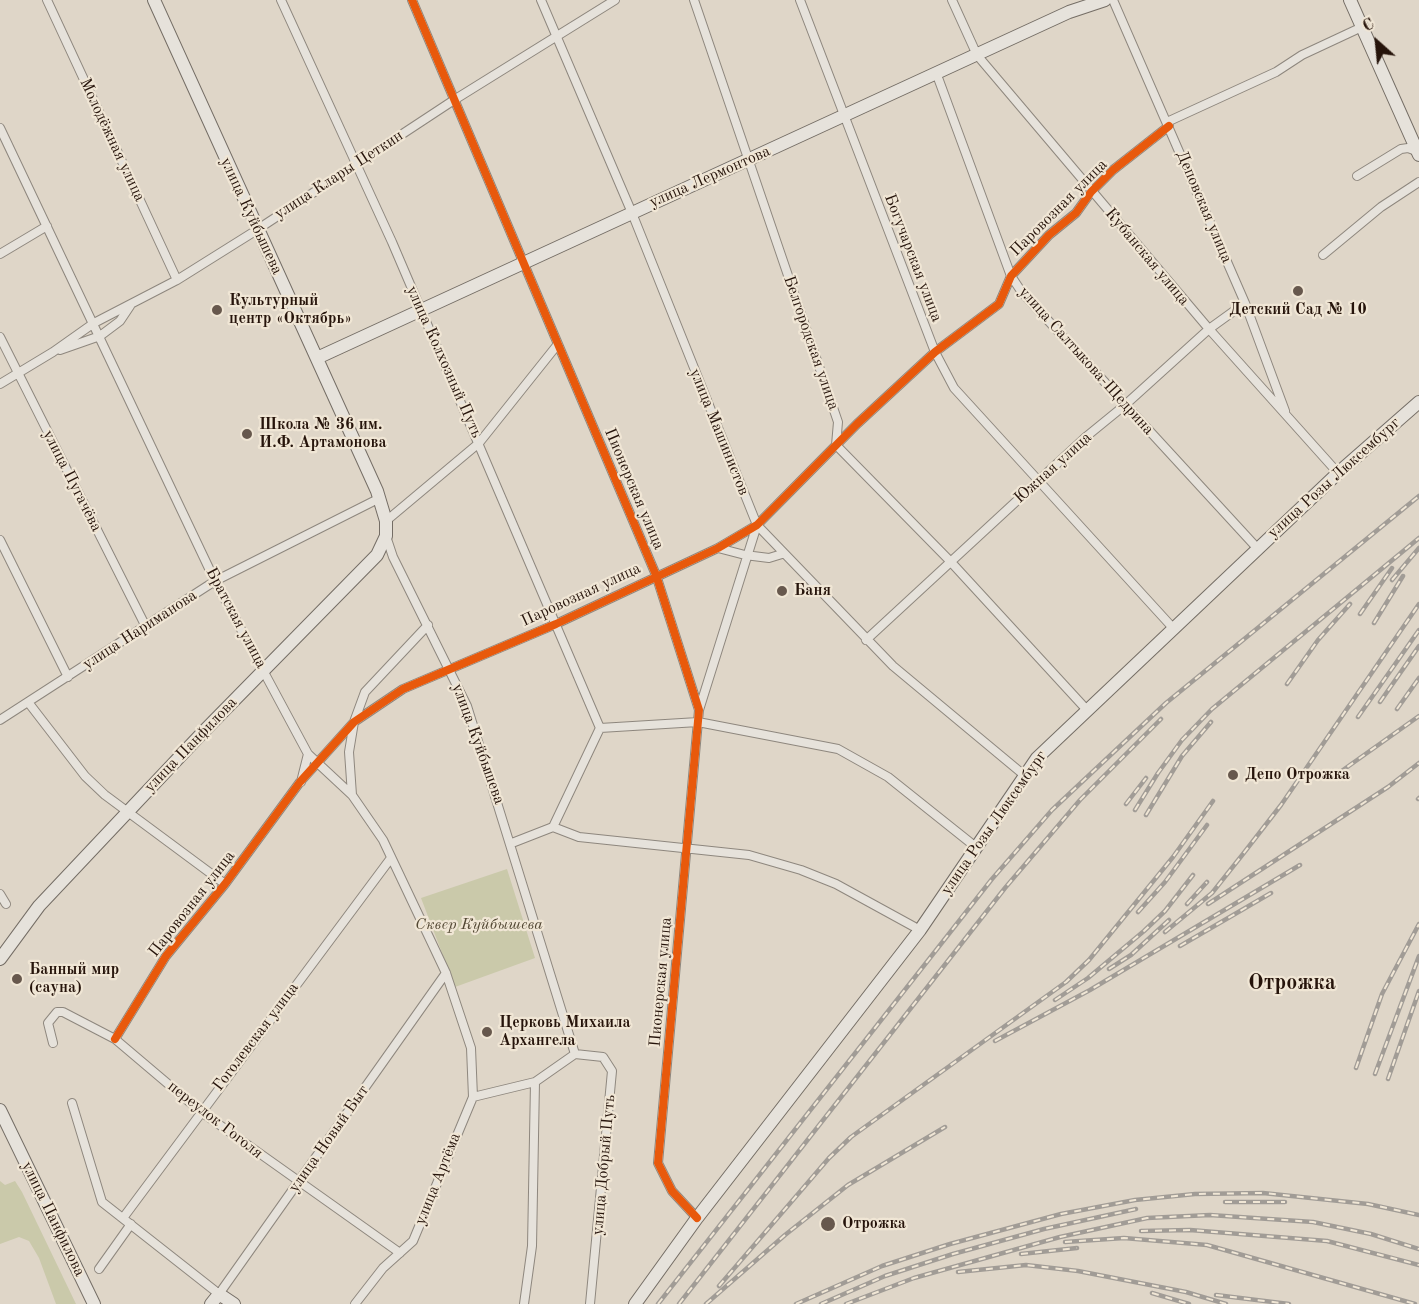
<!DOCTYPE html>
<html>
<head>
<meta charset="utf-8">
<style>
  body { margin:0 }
  #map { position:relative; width:1419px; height:1304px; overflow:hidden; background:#dfd6c8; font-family:"Old Standard TT",serif }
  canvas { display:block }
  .north { position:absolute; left:1347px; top:12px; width:60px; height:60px; -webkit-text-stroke:4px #f0e6d5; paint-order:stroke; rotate:333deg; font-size:16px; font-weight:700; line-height:24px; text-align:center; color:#26140b }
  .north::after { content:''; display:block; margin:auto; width:21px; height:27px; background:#26140b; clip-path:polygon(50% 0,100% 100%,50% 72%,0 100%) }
</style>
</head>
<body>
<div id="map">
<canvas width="1419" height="1304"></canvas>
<div class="north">С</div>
</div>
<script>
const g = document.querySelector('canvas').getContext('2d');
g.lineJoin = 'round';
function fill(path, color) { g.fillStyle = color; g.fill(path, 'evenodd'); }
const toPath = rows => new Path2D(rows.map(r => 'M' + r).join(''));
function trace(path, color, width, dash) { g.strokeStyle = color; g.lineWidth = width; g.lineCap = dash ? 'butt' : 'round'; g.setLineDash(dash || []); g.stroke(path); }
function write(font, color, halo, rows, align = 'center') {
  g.font = font + ' "Old Standard TT",serif'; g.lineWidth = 4.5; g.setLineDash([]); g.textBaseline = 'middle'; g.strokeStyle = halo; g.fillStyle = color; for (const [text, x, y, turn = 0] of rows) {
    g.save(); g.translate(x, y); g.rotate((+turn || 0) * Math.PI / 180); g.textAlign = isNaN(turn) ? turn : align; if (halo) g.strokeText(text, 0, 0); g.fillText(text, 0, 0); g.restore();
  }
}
fill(toPath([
  [507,869,535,958,455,987,421,898],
  [0,1181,5,1185,15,1181,22,1192,76,1304,56,1304,39,1258,29,1241,19,1237,0,1244]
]), '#cac9aa');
const street = toPath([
  [47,0,177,280],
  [281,0,392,242,600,728],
  [412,0,656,575,699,710,658,1163,672,1191,697,1218],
  [541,0,632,213,757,525,893,666,1024,775],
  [694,0,838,422,836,445,950,561,1086,709],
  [800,0,935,352,954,388,1173,628],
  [952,0,977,55,1209,329,1338,473],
  [1113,0,1245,303,1285,411],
  [937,75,1011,276,1021,291,1258,549],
  [1167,122,1276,72,1302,55,1362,27],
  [0,128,215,581,308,754,352,795,383,840,446,973,471,1048,473,1097],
  [1357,176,1401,149,1408,148,1419,152],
  [0,254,47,226],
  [1323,255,1381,207,1419,182],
  [0,337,145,625],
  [60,350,100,336,120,321,130,306],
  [0,384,53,352,94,323,177,280,252,233,454,100,615,0],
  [386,521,479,443,558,344],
  [386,536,393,557,467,706,575,1054,535,1082,532,1246,524,1304],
  [0,540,68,677],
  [718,548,745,555,769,558,782,554],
  [866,640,1087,436,1125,405,1209,329,1245,303],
  [28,702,85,776,105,795,225,884],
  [699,710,757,525],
  [0,720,215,581,380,498],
  [301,782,308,754],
  [352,795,349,752,354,722,365,692,428,625],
  [553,827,579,837,749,855,801,870,836,884,920,930],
  [512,843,553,827,600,728,698,722,838,749,888,777,977,848],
  [0,894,6,904],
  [115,1039,166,956,225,884,300,782,354,722,403,689,556,624,718,548,757,525,857,424,935,352,999,304,1011,276,1049,235,1076,213,1091,192,1113,170,1169,126],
  [53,1043,48,1023,57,1012,63,1012,115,1039,200,1111,400,1253],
  [575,1054,603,1057,612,1071,590,1304],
  [72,1103,102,1202,219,1294,446,973],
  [123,1218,391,858],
  [99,1269,131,1224],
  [355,1304,383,1268,413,1241,473,1097,535,1082]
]);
const secondary = toPath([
  [1350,0,1419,155],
  [317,358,1069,12,1105,0],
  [0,959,39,906,204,731,377,555,386,536,386,521,377,491,154,0],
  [0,1110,94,1304],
  [211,1304,219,1294,234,1304],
  [635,1304,697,1218,920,930,1037,758,1338,473,1419,402]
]);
trace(street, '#8e877e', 10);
trace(secondary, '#746d65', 14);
trace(street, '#e6e2db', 8);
trace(secondary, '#e6e2db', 12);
const rail = toPath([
  [1392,580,1419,548],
  [1360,614,1392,568],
  [1374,623,1403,576],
  [1287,684,1318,640,1350,604],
  [1380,702,1419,646],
  [1397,709,1419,678],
  [1358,717,1419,630],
  [1336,775,1419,716],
  [1418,799,1419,798],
  [1126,804,1146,778],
  [1135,810,1158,773,1182,740,1212,709,1419,538],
  [1146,815,1182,756,1211,722],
  [1187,904,1207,882],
  [1208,904,1388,787,1419,763],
  [1138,912,1165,882,1207,825],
  [1165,932,1212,893,1243,854,1281,805,1419,604],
  [1180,946,1271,893],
  [1109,969,1131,955,1169,920],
  [1055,1000,1088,978,1144,931,1165,911,1193,875],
  [995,1041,1090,990,1300,865],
  [1356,1068,1382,994,1419,924],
  [1375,1074,1419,956],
  [1388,1079,1419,991],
  [1225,1202,1285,1202],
  [1141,1231,1190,1230,1327,1241,1419,1265],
  [1065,1242,1124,1238,1207,1245,1415,1304],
  [1021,1254,1077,1248],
  [958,1272,1026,1265,1078,1271,1186,1292,1226,1304],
  [719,1286,829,1158,851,1137,1066,982,1089,960,1173,857,1213,801],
  [1152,1293,1189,1304],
  [1216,1295,1289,1304],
  [658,1304,992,879,1052,810,1166,703,1419,496],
  [679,1304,1005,888,1080,800,1161,719],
  [706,1304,785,1235,848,1185,945,1127],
  [796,1304,882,1266,950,1244,1061,1214,1135,1200,1195,1194,1263,1193,1368,1204,1419,1215],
  [821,1304,885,1276,953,1254,1044,1229,1136,1209],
  [846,1304,914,1278,1060,1237,1147,1218,1210,1215,1313,1222,1371,1234,1419,1249]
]);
trace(rail, '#a19c96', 4.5);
trace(rail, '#f0e6d5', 2, [7]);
trace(toPath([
  [412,0,656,575,699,710,658,1163,672,1191,697,1218],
  [115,1039,166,956,225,884,300,782,354,722,403,689,556,624,718,548,757,525,857,424,935,352,999,304,1011,276,1049,235,1076,213,1091,192,1113,170,1169,126]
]), '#e8590c', 8);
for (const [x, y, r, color] of [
  [1298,291,6,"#67584d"],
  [217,310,6,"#67584d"],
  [247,434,6,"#67584d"],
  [782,591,6,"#67584d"],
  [1233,775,6,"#67584d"],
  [17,979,6,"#67584d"],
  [487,1032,6,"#67584d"],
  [828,1224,8,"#67584d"]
]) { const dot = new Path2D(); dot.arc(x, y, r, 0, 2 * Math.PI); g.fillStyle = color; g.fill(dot); trace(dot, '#f0e6d5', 2); }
write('16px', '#26140b', '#f0e6d5', [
  ["Молодёжная улица",112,140,65],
  ["улица Клары Цеткин",339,175,-33],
  ["улица Лермонтова",710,177,-24],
  ["Деповская улица",1204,207,67],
  ["Паровозная улица",1059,208,-45],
  ["улица Куйбышева",251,216,65],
  ["Кубанская улица",1147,257,50],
  ["Богучарская улица",913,258,69],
  ["Белгородская улица",811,343,71],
  ["улица Салтыкова-Щедрина",1086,361,48],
  ["улица Колхозный Путь",444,362,66],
  ["улица Машинистов",719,432,68],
  ["Южная улица",1053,468,-42],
  ["улица Розы Люксембург",1334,478,-42],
  ["улица Пугачёва",72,481,63],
  ["Пионерская улица",634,489,67],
  ["Паровозная улица",581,595,-25],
  ["Братская улица",236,618,62],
  ["улица Нариманова",140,630,-33],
  ["улица Куйбышева",478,744,70],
  ["улица Панфилова",191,745,-46],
  ["улица Розы Люксембург",994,823,-55],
  ["Паровозная улица",192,904,-52],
  ["Пионерская улица",661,982,-85],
  ["Гоголевская улица",256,1037,-53],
  ["переулок Гоголя",215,1120,38],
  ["улица Новый Быт",329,1139,-55],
  ["улица Добрый Путь",604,1165,-85],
  ["улица Артёма",438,1179,-68],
  ["улица Панфилова",53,1219,64]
]);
write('bold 16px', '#26140b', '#f0e6d5', [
  ["Культурный",229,301],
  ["центр «Октябрь»",229,319],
  ["Детский Сад № 10",1298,310,"center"],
  ["Школа № 36 им.",259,425],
  ["И.Ф. Артамонова",259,443],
  ["Баня",794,591],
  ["Депо Отрожка",1245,775],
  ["Банный мир",29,970],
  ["(сауна)",29,988],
  ["Церковь Михаила",499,1023],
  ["Архангела",499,1041],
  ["Отрожка",842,1224]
], 'left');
write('italic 16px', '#524733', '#f0e6d5', [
  ["Сквер Куйбышева",479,925]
]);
write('bold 22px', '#26140b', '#f0e6d5', [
  ["Отрожка",1292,983]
]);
</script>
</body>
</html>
